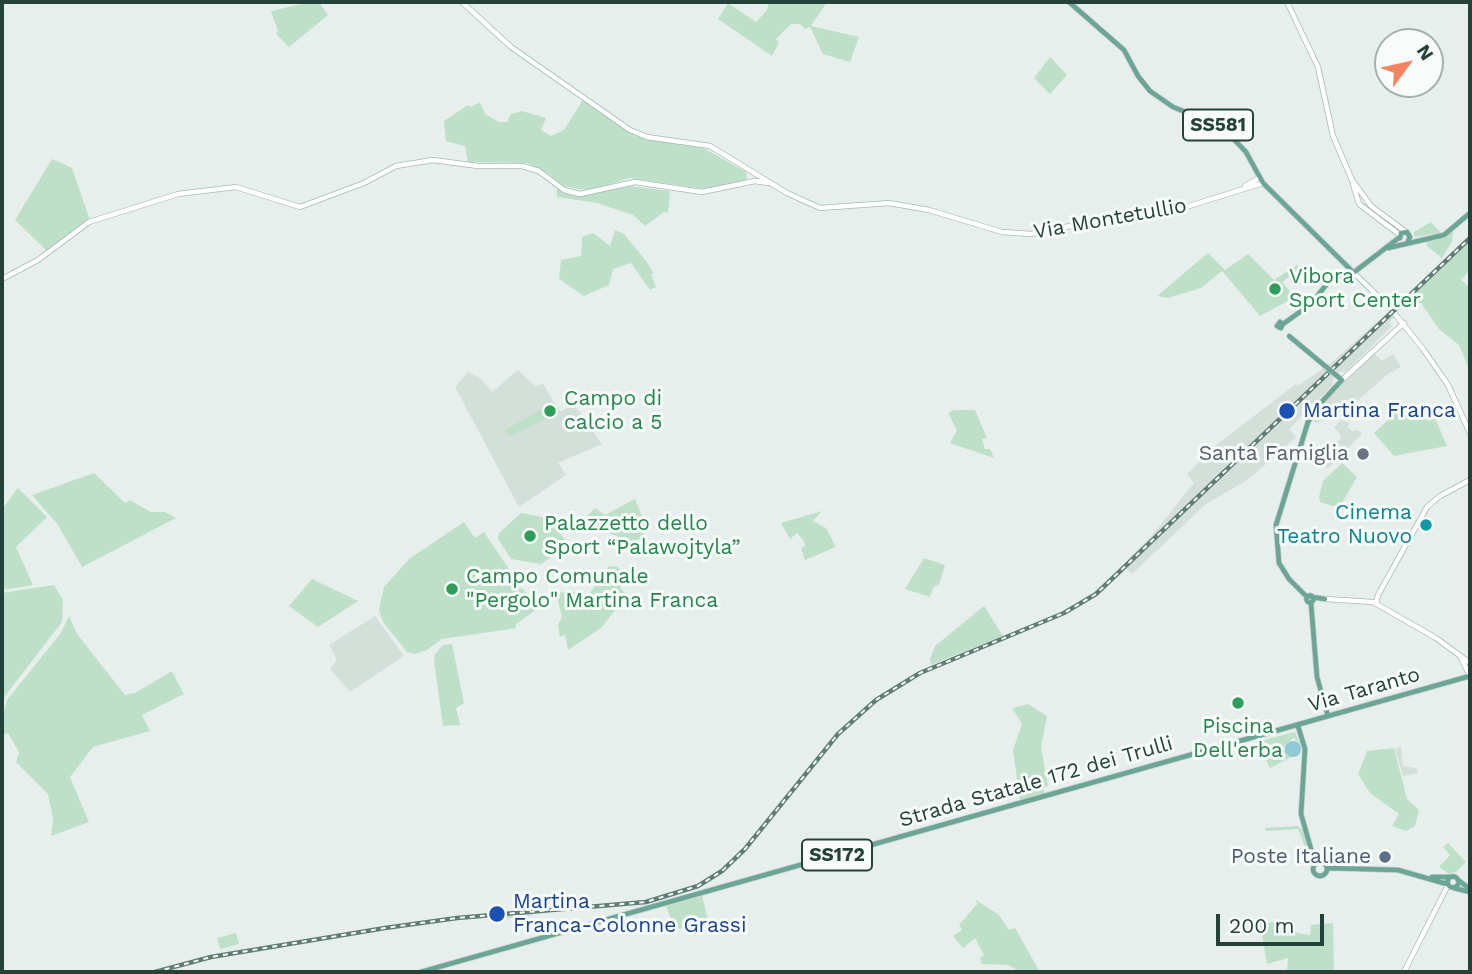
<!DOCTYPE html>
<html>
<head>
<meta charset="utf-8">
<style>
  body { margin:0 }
  #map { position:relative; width:1472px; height:974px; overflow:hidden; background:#e6efeb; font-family:"Work Sans",sans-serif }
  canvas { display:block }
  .frame { position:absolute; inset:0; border:4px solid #24423a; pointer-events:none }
  .north { position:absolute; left:1374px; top:28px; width:70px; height:70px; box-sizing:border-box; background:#f7fbf9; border:2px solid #a3b1ad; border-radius:50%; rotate:57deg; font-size:19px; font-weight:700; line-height:28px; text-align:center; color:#24423a }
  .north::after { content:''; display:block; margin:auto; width:24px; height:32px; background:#f4845f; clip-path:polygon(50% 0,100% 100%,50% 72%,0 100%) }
  .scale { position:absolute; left:1216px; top:914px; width:108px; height:32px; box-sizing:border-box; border:4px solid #24423a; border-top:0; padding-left:9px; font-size:21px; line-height:24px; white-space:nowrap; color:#24423a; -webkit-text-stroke:5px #f7fbf9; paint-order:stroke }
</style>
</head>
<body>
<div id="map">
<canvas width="1472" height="974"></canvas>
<div class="frame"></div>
<div class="north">N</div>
<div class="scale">200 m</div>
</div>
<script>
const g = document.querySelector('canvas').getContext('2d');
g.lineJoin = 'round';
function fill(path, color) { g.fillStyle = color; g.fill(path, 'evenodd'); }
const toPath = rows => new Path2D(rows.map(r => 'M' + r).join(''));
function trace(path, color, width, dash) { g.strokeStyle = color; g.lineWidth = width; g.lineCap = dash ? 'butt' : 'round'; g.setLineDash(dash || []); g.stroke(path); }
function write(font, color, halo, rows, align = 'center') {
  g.font = font + ' "Work Sans",sans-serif'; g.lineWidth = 6; g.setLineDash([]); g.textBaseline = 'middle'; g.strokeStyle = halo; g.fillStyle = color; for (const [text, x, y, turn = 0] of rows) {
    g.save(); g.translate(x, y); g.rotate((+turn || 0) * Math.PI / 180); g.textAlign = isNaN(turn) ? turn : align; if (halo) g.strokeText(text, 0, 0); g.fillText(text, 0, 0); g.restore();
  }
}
fill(toPath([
  [1404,298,1407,301,1392,314,1394,317,1389,323,1392,326,1346,372,1338,372,1334,376,1332,386,1289,429,1296,437,1249,479,1206,504,1132,574,1125,568,1110,583,1107,581,1153,534,1194,483,1187,474,1216,445,1296,384,1298,386,1332,362],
  [1374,353,1382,361,1393,354,1401,367,1388,374,1347,410,1316,423,1313,420,1323,403],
  [518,370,535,386,543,384,560,412,574,404,602,444,558,463,566,475,519,507,455,387,468,372,480,378,492,392],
  [1341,420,1350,423,1347,426,1352,431,1358,430,1362,434,1328,469,1319,460,1324,455,1328,458,1339,448,1335,444,1342,437,1334,427],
  [375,616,404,656,350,692,330,669,337,660,329,645],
  [1401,747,1403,766,1416,768,1419,773,1403,776,1395,749],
  [616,903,616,907,533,913,532,916,504,919,502,916,447,921,445,917]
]), '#d4dfda');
fill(toPath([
  [310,2,319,2,328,15,289,47,276,34,278,31,271,11],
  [769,2,827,2,811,26,859,37,850,62,823,54,810,27,805,29,800,24,791,24,776,39,779,43,772,56,718,19,728,3,756,22,767,10],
  [1050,57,1067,75,1050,94,1034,78],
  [584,98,635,136,700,146,746,172,747,180,705,189,630,178,591,190,578,189,559,185,550,174,527,163,468,162,465,146,446,141,444,121,468,105,471,107,480,102,485,114,499,122,507,122,511,114,522,111,546,118,541,130,551,136,564,130],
  [52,159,72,168,90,220,47,251,15,220],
  [623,185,670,191,668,213,664,212,645,226,633,215,597,203,557,197,557,188,586,194],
  [1431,222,1441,233,1414,237,1414,232],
  [615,230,624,234,646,261,654,273,651,274,656,287,650,290,631,263,613,269,609,285,584,296,559,279,561,260,581,256,582,237,593,233,610,246],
  [1453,231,1452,242,1442,258,1427,246,1426,241],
  [1470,238,1470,270,1461,280,1470,288,1470,372,1459,345,1439,329,1421,303,1410,303,1407,300],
  [1208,253,1225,270,1248,254,1274,280,1297,265,1301,268,1282,282,1295,297,1260,316,1222,271,1201,288,1168,298,1157,296],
  [554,402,560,412,509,437,505,430],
  [1401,408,1424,418,1432,411,1447,446,1394,456,1374,433],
  [954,410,975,410,987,438,982,439,985,449,990,449,994,458,950,443,957,430,948,413],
  [1342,463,1357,477,1339,508,1320,502,1319,497,1323,481],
  [94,473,125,503,130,500,151,512,165,512,176,518,82,567,58,525,32,495],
  [18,488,47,517,16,547,33,585,2,590,2,509],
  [635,499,647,529,632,549,624,547,617,536,585,524,585,518,595,508,605,515],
  [822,511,813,521,826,528,836,547,805,560,801,548,805,546,804,541,797,533,790,539,781,523],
  [521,513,547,518,566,541,565,548,541,564,511,559,498,539,499,533],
  [464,522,475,538,484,532,517,581,518,588,523,589,538,608,515,625,516,628,442,639,427,650,415,654,407,652,383,622,379,610,384,587,409,559],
  [924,558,945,565,939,585,934,586,930,597,905,589],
  [609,566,617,567,629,576,620,588,627,595,601,628,568,650,565,635,560,637,558,625,562,617,556,593,572,591,584,601],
  [312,579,358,601,318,627,289,606],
  [54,585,63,600,62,622,2,700,2,593],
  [984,606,1003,636,931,665,930,659,935,646],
  [69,616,77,634,125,695,135,693,172,671,184,694,142,715,150,731,93,747,70,777,89,822,51,836,53,819,48,794,16,762,19,752,8,733,2,735,2,718,7,700,61,633],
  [452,644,464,703,456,708,460,725,443,726,434,661,435,654,443,645],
  [1028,704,1047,716,1041,747,1048,786,1043,788,1045,794,1020,801,1013,750,1022,724,1012,708],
  [1295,732,1300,744,1294,738,1291,740,1283,748,1291,757,1270,768,1256,742],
  [1394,748,1407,799,1419,810,1415,826,1406,831,1392,826,1399,814,1370,793,1358,774,1367,751],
  [1298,826,1304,831,1311,862,1310,865,1304,865,1311,862,1298,829,1266,831,1265,828],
  [1448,843,1466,862,1456,872,1449,874,1439,867,1450,855,1443,847],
  [702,896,708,919,675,930,666,906],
  [976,900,999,915,1009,930,1015,928,1040,972,1021,972,1008,965,982,964,980,958,984,955,975,938,963,948,953,936,962,930,959,925,977,904],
  [1274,922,1277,929,1310,935,1311,925,1333,923,1334,972,1287,972,1288,958,1267,964,1260,924],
  [236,933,239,944,220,949,217,938]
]), '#bfe0c8');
fill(toPath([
  '1285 749a8 8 0 1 1 16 0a8 8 0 1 1-16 0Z'
]), '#8ec9d4');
const secondary = toPath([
  [462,2,511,47,630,130,647,137,710,146,787,193,820,208,889,203,929,210,1002,232,1031,234,1095,221,1173,211,1263,183],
  [1287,2,1318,67,1333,136,1352,180,1371,206,1406,232],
  [1353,184,1359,204,1400,235],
  [1245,186,1259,178],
  [1354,273,1391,309,1423,349,1448,385,1470,433],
  [2,279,38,260,89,222,178,194,236,187,300,207,364,183,396,166,433,160,478,166,522,166,539,171,564,190,580,194,635,182,702,192,755,181,768,183],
  [1342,380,1404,323],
  [1325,599,1373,602,1436,638,1470,663],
  [1376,603,1378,595,1427,507,1440,496,1470,480],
  [1460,656,1470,676],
  [1404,972,1448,885]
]);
const primary = toPath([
  [1069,2,1124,50,1138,76,1150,91,1173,107,1221,126,1246,152,1263,183,1351,270],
  [1400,238,1401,233,1407,232,1410,237,1408,241],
  [1388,248,1444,235,1470,213],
  [1280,322,1283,324,1281,328,1277,326,1280,322],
  [1283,324,1311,304,1330,280,1353,273,1400,237],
  '1306.5 599a3.5 3.5 0 1 1 7 0a3.5 3.5 0 1 1-7 0Z',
  [1307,597,1289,579,1279,563,1276,525,1308,422,1317,407,1342,380,1336,375],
  [1312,597,1325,599],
  [1311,603,1317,677,1328,716],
  [1298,726,1305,749,1301,814,1315,863],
  '1313 869a7 7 0 1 1 14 0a7 7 0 1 1-14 0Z',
  [1327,868,1398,870,1447,884],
  '1447.5 882a5.5 5.5 0 1 1 11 0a5.5 5.5 0 1 1-11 0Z',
  [1432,877,1450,877],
  [1458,880,1470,889],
  [1454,888,1470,892],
  [421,972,1470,676]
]);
trace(secondary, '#a4bbb3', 6);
trace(primary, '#c2cac8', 6);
trace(secondary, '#fff', 4.5);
trace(primary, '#6aa596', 4.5);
const rail = toPath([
  [155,972,211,957,385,928,457,918,646,902,698,886,722,871,745,849,838,734,876,700,920,673,1064,613,1096,594,1470,238]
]);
trace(rail, '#5f7d75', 4.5);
trace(rail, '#f7fbf9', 2, [5]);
const primaryBridge = toPath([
  [1289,336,1336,375]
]);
trace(primaryBridge, '#c2cac8', 6, []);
trace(primaryBridge, '#6aa596', 4.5);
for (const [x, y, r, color] of [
  [1275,289,7,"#2e9e5b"],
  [550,411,7,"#2e9e5b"],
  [1287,411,9,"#1a4fb4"],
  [1363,454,7,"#6b7280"],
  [1426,525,7,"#0f9aa8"],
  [530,536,7,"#2e9e5b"],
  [452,589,7,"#2e9e5b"],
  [1238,703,7,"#2e9e5b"],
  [1385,857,7,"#5c6f8a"],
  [497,914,9,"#1a4fb4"]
]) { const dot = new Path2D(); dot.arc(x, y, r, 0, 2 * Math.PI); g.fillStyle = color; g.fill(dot); trace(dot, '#f7fbf9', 2.5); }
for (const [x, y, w] of [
  [1218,125,70],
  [837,855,70]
]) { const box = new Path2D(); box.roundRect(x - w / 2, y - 15.5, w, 31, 5); g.fillStyle = '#f7fbf9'; g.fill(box); trace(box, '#24423a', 2); }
write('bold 19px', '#24423a', null, [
  ["SS581",1218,125],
  ["SS172",837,855]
]);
write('21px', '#24423a', '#f7fbf9', [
  ["Via Montetullio",1110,219,-10],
  ["Via Taranto",1364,690,-16],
  ["Strada Statale 172 dei Trulli",1036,782,-16]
]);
write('21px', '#27864d', '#f7fbf9', [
  ["Vibora",1289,277],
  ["Sport Center",1289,301],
  ["Campo di",564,399],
  ["calcio a 5",564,423],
  ["Palazzetto dello",544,524],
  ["Sport “Palawojtyla”",544,548],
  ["Campo Comunale",466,577],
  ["\"Pergolo\" Martina Franca",466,601],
  ["Piscina",1238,727,"center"],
  ["Dell'erba",1238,751,"center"]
], 'left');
write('21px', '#164399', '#f7fbf9', [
  ["Martina Franca",1303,411],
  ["Martina",513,902],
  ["Franca-Colonne Grassi",513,926]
], 'left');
write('21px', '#5b616d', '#f7fbf9', [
  ["Santa Famiglia",1349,454]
], 'right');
write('21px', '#0d838f', '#f7fbf9', [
  ["Cinema",1412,513],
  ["Teatro Nuovo",1412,537]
], 'right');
write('21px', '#4e5e75', '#f7fbf9', [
  ["Poste Italiane",1371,857]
], 'right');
</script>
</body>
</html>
